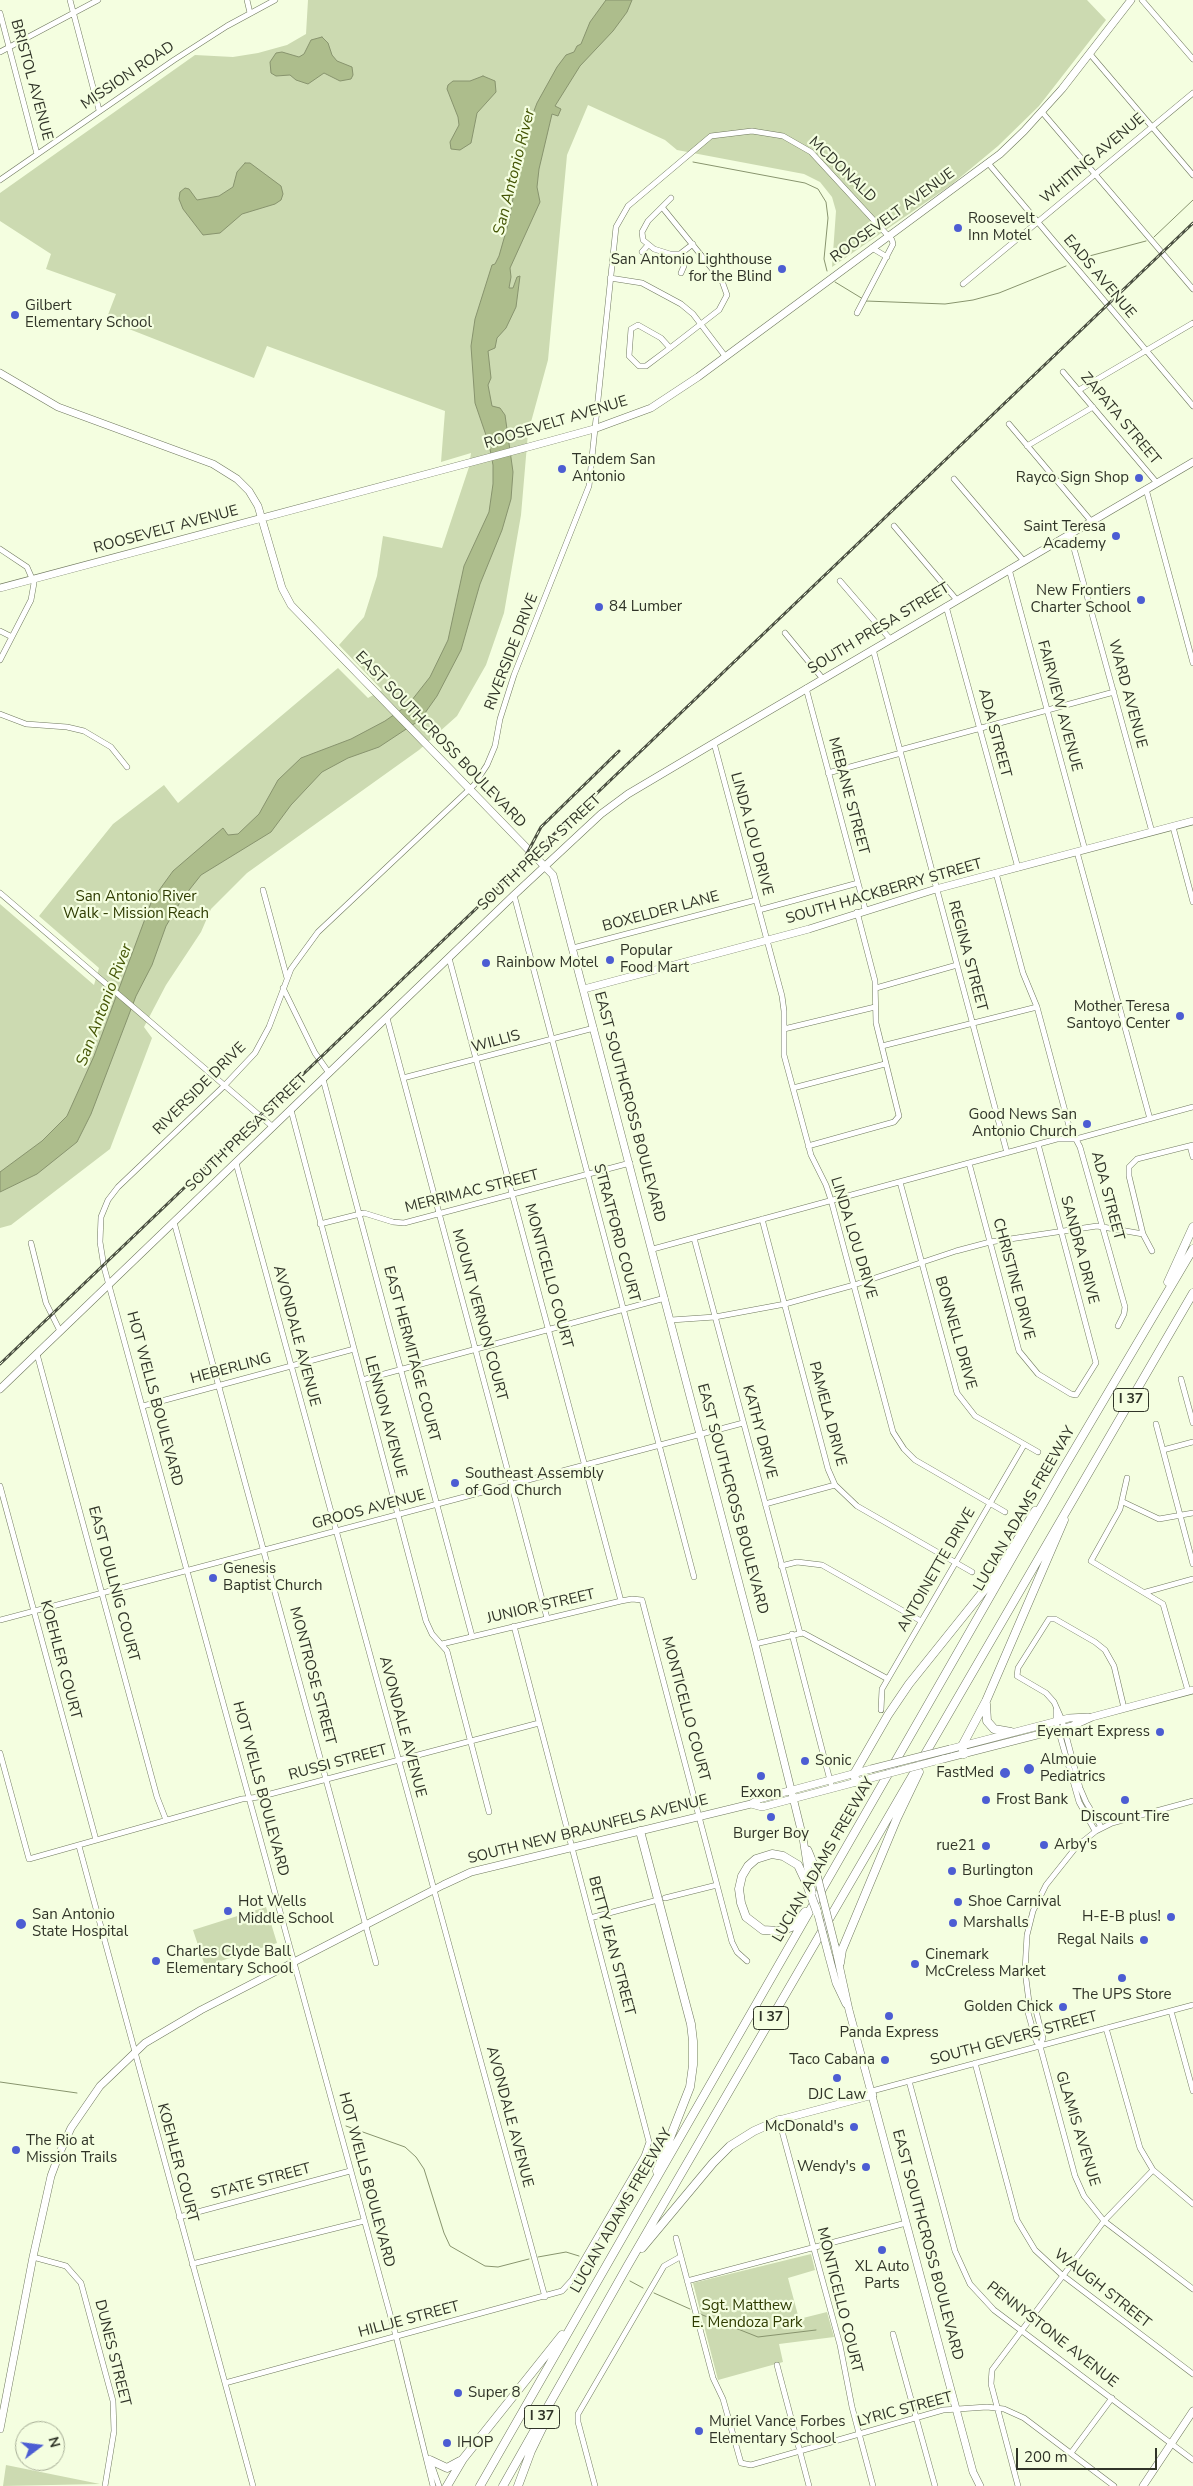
<!DOCTYPE html>
<html>
<head>
<meta charset="utf-8">
<style>
  body { margin:0 }
  #map { position:relative; width:1193px; height:2486px; overflow:hidden; background:#f4fee0; font-family:"Nunito Sans",sans-serif }
  canvas { display:block }
  .north { position:absolute; left:15px; top:2421px; width:50px; height:50px; box-sizing:border-box; background:#f4fee0; border:1px solid #a6ad96; border-radius:50%; rotate:75deg; font-size:14px; font-weight:700; line-height:20px; text-align:center; color:#303428 }
  .north::after { content:''; display:block; margin:auto; width:18px; height:22px; background:#4c5dd3; clip-path:polygon(50% 0,100% 100%,50% 72%,0 100%) }
  .scale { position:absolute; left:1016px; top:2448px; width:141px; height:22px; box-sizing:border-box; border:2px solid #303428; border-top:0; padding-left:6px; font-size:15px; line-height:18px; white-space:nowrap; color:#303428; -webkit-text-stroke:4px #f4fee0; paint-order:stroke }
</style>
</head>
<body>
<div id="map">
<canvas width="1193" height="2486"></canvas>
<div class="north">N</div>
<div class="scale">200 m</div>
</div>
<script>
const g = document.querySelector('canvas').getContext('2d');
g.lineJoin = 'round';
function fill(path, color) { g.fillStyle = color; g.fill(path, 'evenodd'); }
const toPath = rows => new Path2D(rows.map(r => 'M' + r).join(''));
function trace(path, color, width, dash) { g.strokeStyle = color; g.lineWidth = width; g.lineCap = dash ? 'butt' : 'round'; g.setLineDash(dash || []); g.stroke(path); }
function write(font, color, halo, rows, align = 'center') {
  g.font = font + ' "Nunito Sans",sans-serif'; g.lineWidth = 4.5; g.setLineDash([]); g.textBaseline = 'middle'; g.strokeStyle = halo; g.fillStyle = color; for (const [text, x, y, turn = 0] of rows) {
    g.save(); g.translate(x, y); g.rotate((+turn || 0) * Math.PI / 180); g.textAlign = isNaN(turn) ? turn : align; if (halo) g.strokeText(text, 0, 0); g.fillText(text, 0, 0); g.restore();
  }
}
fill(toPath([
  [308,0,1087,0,1106,20,1039,106,998,146,951,185,832,267,836,211,832,197,820,182,804,174,677,150,665,140,588,105,567,155,548,360,528,433,521,515,504,613,486,665,457,716,419,750,247,873,211,909,201,932,166,985,144,1027,152,1038,110,1149,11,1225,0,1228,0,904,94,985,99,968,39,916,113,824,164,785,178,803,338,668,368,698,382,690,339,645,364,617,377,576,383,536,442,548,469,467,471,453,441,462,445,411,267,346,254,378,106,320,116,294,46,269,51,254,0,221,0,193,195,55,233,57,258,53,287,45,306,34],
  [266,1907,277,1943,205,1966,193,1930],
  [811,2254,815,2270,788,2278,799,2319,827,2312,834,2337,779,2344,783,2362,718,2380,693,2283],
  [6,2465,100,2484,3,2486]
]), '#ccdab1');
const water = toPath([
  [606,0,632,0,627,12,613,31,580,66,555,106,561,109,558,116,552,114,539,169,537,187,540,202,510,268,511,277,509,288,513,288,517,277,520,276,516,307,506,328,497,338,495,348,488,351,491,378,488,385,492,406,500,408,505,415,513,472,511,499,502,530,480,584,461,650,437,696,420,720,379,747,348,758,322,772,291,805,271,832,201,875,182,899,166,926,152,965,136,996,91,1114,77,1142,37,1174,0,1192,0,1172,42,1141,67,1116,94,1056,152,900,173,871,223,828,228,835,238,834,259,814,278,780,301,758,351,739,385,721,408,705,430,677,448,640,464,566,489,512,493,484,493,465,489,444,475,403,471,346,475,319,492,265,495,264,499,256,509,221,524,137,537,103,557,67,566,55,574,52,577,46,581,44,590,22,606,0],
  [322,37,328,43,332,55,337,61,352,67,353,75,351,79,340,81,324,73,308,84,296,80,290,75,276,76,271,73,270,62,276,53,282,52,299,57,304,54,311,40,322,37],
  [483,76,495,81,496,92,477,113,471,143,460,150,451,149,450,142,459,125,458,117,447,89,448,85,453,81,470,81,483,76],
  [245,163,250,163,281,186,283,194,281,200,275,204,242,214,220,233,203,235,183,209,179,199,180,192,185,188,189,189,197,200,219,196,233,187,237,172,245,163]
]);
fill(water, '#adbd8c');
trace(water, '#88946e', 1);
trace(toPath([
  [693,162,805,183,818,189,826,202,828,218,824,259,827,271],
  [1154,237,1193,200],
  [1078,259,1146,241],
  [835,282,863,299],
  [866,301,945,304,973,300,999,293,1066,266],
  [0,2082,77,2093],
  [346,2126,405,2147,416,2157,424,2169,444,2233,450,2246,485,2266,498,2267,529,2259],
  [538,2257,566,2252,579,2256],
  [630,2281,643,2288],
  [654,2293,690,2309],
  [700,2314,758,2337,816,2330]
]), '#88946e', 1);
const minor = toPath([
  [70,0,99,110],
  [247,0,250,13],
  [1142,0,1193,59],
  [0,13,37,154],
  [0,52,98,0],
  [1090,54,1193,175],
  [1042,112,1193,289],
  [988,163,1193,406],
  [0,180,174,60,227,26,275,0],
  [671,198,648,221,642,232,643,240,654,249,670,254,680,254,693,244],
  [662,207,722,281,727,295,719,310,670,348,646,366,639,366,629,356,631,329,638,325,661,338,670,348],
  [872,248,887,257],
  [642,252,648,245],
  [680,254,684,266,681,273],
  [610,278,642,283,681,304,693,314,725,356],
  [963,284,1193,93],
  [1063,372,1157,483],
  [1079,390,1193,323],
  [1009,424,1091,521],
  [1027,446,1093,407],
  [954,479,1023,560],
  [1146,489,1193,663],
  [894,526,956,599],
  [1070,534,1152,832],
  [0,549,27,567,34,583,31,600,0,660],
  [1009,569,1085,850],
  [840,581,890,639],
  [946,606,1018,868],
  [0,631,12,637],
  [785,633,823,679],
  [873,649,1007,1153],
  [806,688,865,909],
  [0,714,26,724,67,727,84,731,111,747,127,767],
  [714,743,782,996,784,1011,784,1055,811,1155,826,1185,831,1200,893,1432,904,1449,915,1460,1005,1512],
  [900,750,1114,692],
  [828,773,901,753],
  [1173,827,1193,902],
  [1077,852,1150,1119],
  [996,873,1023,973,1037,1007,1069,1126,1080,1147,1125,1307,1124,1314,1118,1326],
  [263,890,287,978],
  [0,893,273,1127],
  [514,895,694,1577],
  [759,910,858,883],
  [573,948,756,900],
  [449,958,621,1601],
  [283,988,315,1053,329,1073],
  [876,988,957,965],
  [387,1018,547,1618],
  [784,1029,875,1007],
  [882,1046,1037,1007],
  [403,1078,594,1028],
  [323,1079,472,1636],
  [793,1088,885,1064],
  [291,1110,426,1621,432,1634,447,1651,489,1812],
  [808,1146,894,1122,899,1116,876,1023,875,981,857,912],
  [1190,1146,1193,1157],
  [236,1163,545,2297],
  [969,1163,1019,1351,1038,1374,1071,1394,1076,1395,1096,1363,1038,1144],
  [900,1182,957,1393,975,1416,1038,1452],
  [762,1219,828,1469,835,1485,857,1506,972,1572],
  [174,1222,376,1963],
  [320,1224,364,1213,393,1222,404,1223,630,1163],
  [694,1238,800,1633],
  [31,1243,46,1303,60,1331],
  [653,1249,1057,1139,1076,1139,1193,1107],
  [1152,1251,1143,1234,1129,1176,1129,1167,1137,1159,1193,1145],
  [671,1320,715,1317,785,1304,854,1285,956,1251,990,1242,1097,1226,1143,1234],
  [37,1354,157,1797,166,1820],
  [1181,1379,1193,1423],
  [362,1380,665,1298],
  [143,1406,354,1349],
  [1156,1424,1193,1564],
  [1163,1450,1193,1442],
  [1127,1478,1120,1509,1091,1561,1163,1604,1188,1691],
  [0,1486,96,1840],
  [1123,1502,1159,1519,1193,1513],
  [765,1504,835,1485],
  [781,1566,797,1562,822,1565,921,1621],
  [1146,1592,1193,1579],
  [0,1620,743,1423],
  [792,1634,832,1788],
  [442,1644,621,1601,632,1599,642,1600,732,1942,737,1952,747,1961],
  [755,1644,803,1633,888,1679],
  [881,1710,882,1689,1024,1445],
  [1056,1710,1056,1722,1079,1802,1094,1829,1099,1829,1100,1825,1086,1802,1080,1788,1062,1720,1054,1702,1046,1693,1017,1676,1018,1668,1049,1619,1055,1619,1095,1642,1105,1650,1114,1666,1124,1708],
  [0,1753,29,1859,242,1799,259,1797,539,1723],
  [1193,1801,1112,1823,1096,1831,1077,1846,1046,1885,1033,1911,1027,1935,1025,1971,1029,2002,1027,2009,1036,2041,1040,2046,1075,2176,1084,2196,1104,2221,1193,2289],
  [79,1846,253,2486],
  [665,1898,717,1885],
  [590,1918,654,1901],
  [1029,2002,1035,2007,1043,2038,1040,2046],
  [1171,2011,1193,2091],
  [1106,2028,1140,2148,1153,2170,1193,2204],
  [975,2063,1017,2220,1035,2250,1061,2274,1193,2374],
  [909,2081,955,2251,970,2284,994,2310,1193,2460],
  [872,2091,1193,2005],
  [779,2120,840,2345,852,2407,873,2486],
  [179,2217,350,2171],
  [676,2238,713,2378,723,2399,741,2463,751,2465,943,2410,987,2407,1004,2409,1024,2418,1114,2486],
  [33,2257,66,2266,81,2283,113,2401,114,2431,105,2486],
  [192,2264,364,2221],
  [687,2281,906,2223],
  [893,2334,935,2486],
  [777,2365,809,2486],
  [225,2383,562,2291,572,2280,644,2156,649,2142,514,1626],
  [1071,2453,1112,2398],
  [431,2463,439,2486],
  [433,2486,396,2336,104,1267,100,1242,101,1217,108,1200,118,1187,224,1086,255,1053,269,1027,291,969,318,932,474,785,487,765,495,746,500,719,514,675,589,486,616,227,628,206,711,136,752,131,783,136,811,152,892,240,893,244,857,313],
  [595,2486,578,2422,578,2414,664,2266,680,2257],
  [1018,2486,991,2384,992,2370,1104,2221,1153,2170]
]);
const major = toPath([
  [0,373,58,407,213,464,237,479,249,491,258,506,282,588,291,605,553,875,755,1644,803,1838,809,1877],
  [0,588,532,446,594,429,651,408,698,377,1000,154,1024,131,1062,89,1131,0],
  [584,989,809,929,936,889,1193,821],
  [0,1389,514,895,601,814,628,794,714,743,1193,462],
  [950,1749,1069,1718,1088,1717],
  [943,1759,1072,1726,1092,1717,1193,1690],
  [751,1804,762,1807,864,1780],
  [808,1850,815,1867],
  [835,1946,849,2010,973,2472,980,2486],
  [829,1957,836,1983,846,2004],
  [779,2120,873,2095],
  [0,2429,33,2257,51,2176,60,2152,71,2128,100,2086,145,2043,201,2010,443,1885,471,1872,751,1804,759,1799,871,1769],
  [1143,2486,1193,2411]
]);
const highway = toPath([
  [1168,1282,1193,1227],
  [986,1704,987,1721,994,1729,1011,1732],
  [964,1754,962,1746,986,1701,1064,1520],
  [856,1782,854,1774,888,1715,909,1684,994,1578,1035,1511],
  [640,1831,691,2024,693,2041,693,2065,690,2087,657,2171],
  [805,1912,794,1926,786,1929,779,1931,763,1930,746,1917,741,1903,739,1889,742,1876,748,1866,756,1859,772,1854,783,1856,798,1865,806,1882],
  [840,1963,842,1950,897,1818,919,1772],
  [642,2248,713,2163,730,2146,754,2131,779,2120],
  [430,2460,447,2468,460,2461],
  [447,2486,463,2459,562,2335],
  [480,2486,1063,1469,1193,1249],
  [503,2486,628,2265,1193,1293],
  [518,2486,531,2451,549,2414]
]);
trace(minor, '#6f785e', 6);
trace(major, '#6f785e', 8);
trace(highway, '#6f785e', 9);
trace(minor, '#fff', 5);
trace(major, '#fff', 7);
trace(highway, '#fff', 8);
const rail = toPath([
  [522,863,541,827,619,751],
  [0,1364,1193,223]
]);
trace(rail, '#4b5042', 3);
trace(rail, '#f4fee0', 1, [4]);
const majorBridge = toPath([
  [871,1769,950,1749],
  [864,1780,943,1759],
  [815,1867,835,1946],
  [809,1877,812,1892],
  [816,1907,829,1957]
]);
const highwayBridge = toPath([
  [806,1882,817,1912]
]);
trace(majorBridge, '#6f785e', 8, []);
trace(highwayBridge, '#6f785e', 9, []);
trace(majorBridge, '#fff', 7);
trace(highwayBridge, '#fff', 8);
for (const [x, y, r, color] of [
  [958,228,5,"#4c5dd3"],
  [782,269,5,"#4c5dd3"],
  [15,315,5,"#4c5dd3"],
  [562,469,5,"#4c5dd3"],
  [1139,478,5,"#4c5dd3"],
  [1116,536,5,"#4c5dd3"],
  [1141,600,5,"#4c5dd3"],
  [599,607,5,"#4c5dd3"],
  [610,960,5,"#4c5dd3"],
  [486,963,5,"#4c5dd3"],
  [1180,1016,5,"#4c5dd3"],
  [1087,1124,5,"#4c5dd3"],
  [455,1483,5,"#4c5dd3"],
  [213,1578,5,"#4c5dd3"],
  [1160,1732,5,"#4c5dd3"],
  [805,1761,5,"#4c5dd3"],
  [1029,1769,6,"#4c5dd3"],
  [1005,1773,6,"#4c5dd3"],
  [761,1776,5,"#4c5dd3"],
  [986,1800,5,"#4c5dd3"],
  [1125,1800,5,"#4c5dd3"],
  [771,1817,5,"#4c5dd3"],
  [1044,1845,5,"#4c5dd3"],
  [986,1846,5,"#4c5dd3"],
  [952,1871,5,"#4c5dd3"],
  [958,1902,5,"#4c5dd3"],
  [228,1911,5,"#4c5dd3"],
  [1171,1917,5,"#4c5dd3"],
  [953,1923,5,"#4c5dd3"],
  [21,1924,6,"#4c5dd3"],
  [1144,1940,5,"#4c5dd3"],
  [156,1961,5,"#4c5dd3"],
  [915,1964,5,"#4c5dd3"],
  [1122,1978,5,"#4c5dd3"],
  [1063,2007,5,"#4c5dd3"],
  [889,2016,5,"#4c5dd3"],
  [885,2060,5,"#4c5dd3"],
  [837,2078,5,"#4c5dd3"],
  [854,2127,5,"#4c5dd3"],
  [16,2150,5,"#4c5dd3"],
  [866,2167,5,"#4c5dd3"],
  [882,2250,5,"#4c5dd3"],
  [458,2393,5,"#4c5dd3"],
  [699,2431,5,"#4c5dd3"],
  [447,2443,5,"#4c5dd3"]
]) { const dot = new Path2D(); dot.arc(x, y, r, 0, 2 * Math.PI); g.fillStyle = color; g.fill(dot); trace(dot, '#f4fee0', 2); }
for (const [x, y, w] of [
  [1131,1400,35],
  [771,2018,35],
  [542,2417,35]
]) { const box = new Path2D(); box.roundRect(x - w / 2, y - 11.5, w, 23, 4); g.fillStyle = '#f4fee0'; g.fill(box); trace(box, '#303428', 1); }
write('bold 14px', '#303428', null, [
  ["I 37",1131,1400],
  ["I 37",771,2018],
  ["I 37",542,2417]
]);
write('15px', '#303428', '#f4fee0', [
  ["MISSION ROAD",128,76,-34],
  ["BRISTOL AVENUE",31,80,75],
  ["WHITING AVENUE",1093,159,-40],
  ["MCDONALD",842,170,44],
  ["ROOSEVELT AVENUE",893,216,-36],
  ["EADS AVENUE",1099,277,50],
  ["ZAPATA STREET",1120,419,50],
  ["ROOSEVELT AVENUE",556,423,-17],
  ["ROOSEVELT AVENUE",166,530,-15],
  ["SOUTH PRESA STREET",879,629,-31],
  ["RIVERSIDE DRIVE",512,652,-69],
  ["WARD AVENUE",1127,694,75],
  ["FAIRVIEW AVENUE",1059,706,75],
  ["ADA STREET",994,733,75],
  ["EAST SOUTHCROSS BOULEVARD",440,740,46],
  ["MEBANE STREET",848,796,75],
  ["LINDA LOU DRIVE",751,834,75],
  ["SOUTH PRESA STREET",540,853,-43],
  ["SOUTH HACKBERRY STREET",884,892,-16],
  ["BOXELDER LANE",661,912,-15],
  ["REGINA STREET",967,956,75],
  ["WILLIS",496,1042,-15],
  ["RIVERSIDE DRIVE",200,1089,-45],
  ["EAST SOUTHCROSS BOULEVARD",629,1107,75],
  ["SOUTH PRESA STREET",247,1133,-44],
  ["MERRIMAC STREET",472,1192,-14],
  ["ADA STREET",1107,1196,75],
  ["STRATFORD COURT",616,1233,75],
  ["LINDA LOU DRIVE",853,1238,73],
  ["SANDRA DRIVE",1079,1250,75],
  ["MONTICELLO COURT",548,1276,75],
  ["CHRISTINE DRIVE",1013,1279,75],
  ["MOUNT VERNON COURT",479,1315,75],
  ["BONNELL DRIVE",955,1333,74],
  ["AVONDALE AVENUE",296,1336,75],
  ["EAST HERMITAGE COURT",411,1354,75],
  ["HEBERLING",231,1369,-15],
  ["HOT WELLS BOULEVARD",154,1399,75],
  ["PAMELA DRIVE",827,1414,75],
  ["LENNON AVENUE",385,1417,75],
  ["KATHY DRIVE",759,1432,75],
  ["EAST SOUTHCROSS BOULEVARD",732,1499,75],
  ["LUCIAN ADAMS FREEWAY",1025,1509,-60],
  ["GROOS AVENUE",369,1510,-15],
  ["ANTOINETTE DRIVE",937,1570,-60],
  ["EAST DULLNIG COURT",113,1584,75],
  ["JUNIOR STREET",541,1607,-13],
  ["KOEHLER COURT",60,1660,75],
  ["MONTROSE STREET",312,1676,75],
  ["MONTICELLO COURT",685,1709,75],
  ["AVONDALE AVENUE",402,1727,75],
  ["RUSSI STREET",338,1763,-15],
  ["HOT WELLS BOULEVARD",260,1789,75],
  ["SOUTH NEW BRAUNFELS AVENUE",588,1830,-14],
  ["LUCIAN ADAMS FREEWAY",824,1860,-60],
  ["BETTY JEAN STREET",611,1946,75],
  ["SOUTH GEVERS STREET",1014,2039,-15],
  ["AVONDALE AVENUE",509,2117,75],
  ["GLAMIS AVENUE",1077,2129,73],
  ["KOEHLER COURT",177,2163,75],
  ["HOT WELLS BOULEVARD",366,2180,75],
  ["STATE STREET",261,2182,-15],
  ["LUCIAN ADAMS FREEWAY",622,2211,-60],
  ["EAST SOUTHCROSS BOULEVARD",927,2245,75],
  ["WAUGH STREET",1102,2289,38],
  ["MONTICELLO COURT",839,2300,76],
  ["HILLJE STREET",409,2320,-15],
  ["PENNYSTONE AVENUE",1052,2335,38],
  ["DUNES STREET",112,2353,76],
  ["LYRIC STREET",905,2410,-15]
]);
write('15px', '#303428', '#f4fee0', [
  ["Roosevelt",968,219],
  ["Inn Motel",968,236],
  ["San Antonio Lighthouse",772,260,"right"],
  ["for the Blind",772,277,"right"],
  ["Gilbert",25,306],
  ["Elementary School",25,323],
  ["Tandem San",572,460],
  ["Antonio",572,477],
  ["Rayco Sign Shop",1129,478,"right"],
  ["Saint Teresa",1106,527,"right"],
  ["Academy",1106,544,"right"],
  ["New Frontiers",1131,591,"right"],
  ["Charter School",1131,608,"right"],
  ["84 Lumber",609,607],
  ["Popular",620,951],
  ["Food Mart",620,968],
  ["Rainbow Motel",496,963],
  ["Mother Teresa",1170,1007,"right"],
  ["Santoyo Center",1170,1024,"right"],
  ["Good News San",1077,1115,"right"],
  ["Antonio Church",1077,1132,"right"],
  ["Southeast Assembly",465,1474],
  ["of God Church",465,1491],
  ["Genesis",223,1569],
  ["Baptist Church",223,1586],
  ["Eyemart Express",1150,1732,"right"],
  ["Almouie",1040,1760],
  ["Pediatrics",1040,1777],
  ["Sonic",815,1761],
  ["FastMed",994,1773,"right"],
  ["Exxon",761,1793,"center"],
  ["Frost Bank",996,1800],
  ["Discount Tire",1125,1817,"center"],
  ["Burger Boy",771,1834,"center"],
  ["Arby's",1054,1845],
  ["rue21",976,1846,"right"],
  ["Burlington",962,1871],
  ["Hot Wells",238,1902],
  ["Middle School",238,1919],
  ["Shoe Carnival",968,1902],
  ["San Antonio",32,1915],
  ["State Hospital",32,1932],
  ["H-E-B plus!",1161,1917,"right"],
  ["Marshalls",963,1923],
  ["Regal Nails",1134,1940,"right"],
  ["Charles Clyde Ball",166,1952],
  ["Elementary School",166,1969],
  ["Cinemark",925,1955],
  ["McCreless Market",925,1972],
  ["The UPS Store",1122,1995,"center"],
  ["Golden Chick",1053,2007,"right"],
  ["Panda Express",889,2033,"center"],
  ["Taco Cabana",875,2060,"right"],
  ["DJC Law",837,2095,"center"],
  ["McDonald's",844,2127,"right"],
  ["The Rio at",26,2141],
  ["Mission Trails",26,2158],
  ["Wendy's",856,2167,"right"],
  ["XL Auto",882,2267,"center"],
  ["Parts",882,2284,"center"],
  ["Super 8",468,2393],
  ["Muriel Vance Forbes",709,2422],
  ["Elementary School",709,2439],
  ["IHOP",457,2443]
], 'left');
write('15px', '#2e3b00', '#f4fee0', [
  ["San Antonio River",136,897],
  ["Walk - Mission Reach",136,914],
  ["Sgt. Matthew",747,2306],
  ["E. Mendoza Park",747,2323]
]);
write('italic 16px', '#445505', '#f4fee0', [
  ["San Antonio River",515,172,-76],
  ["San Antonio River",105,1005,-69]
]);
</script>
</body>
</html>
